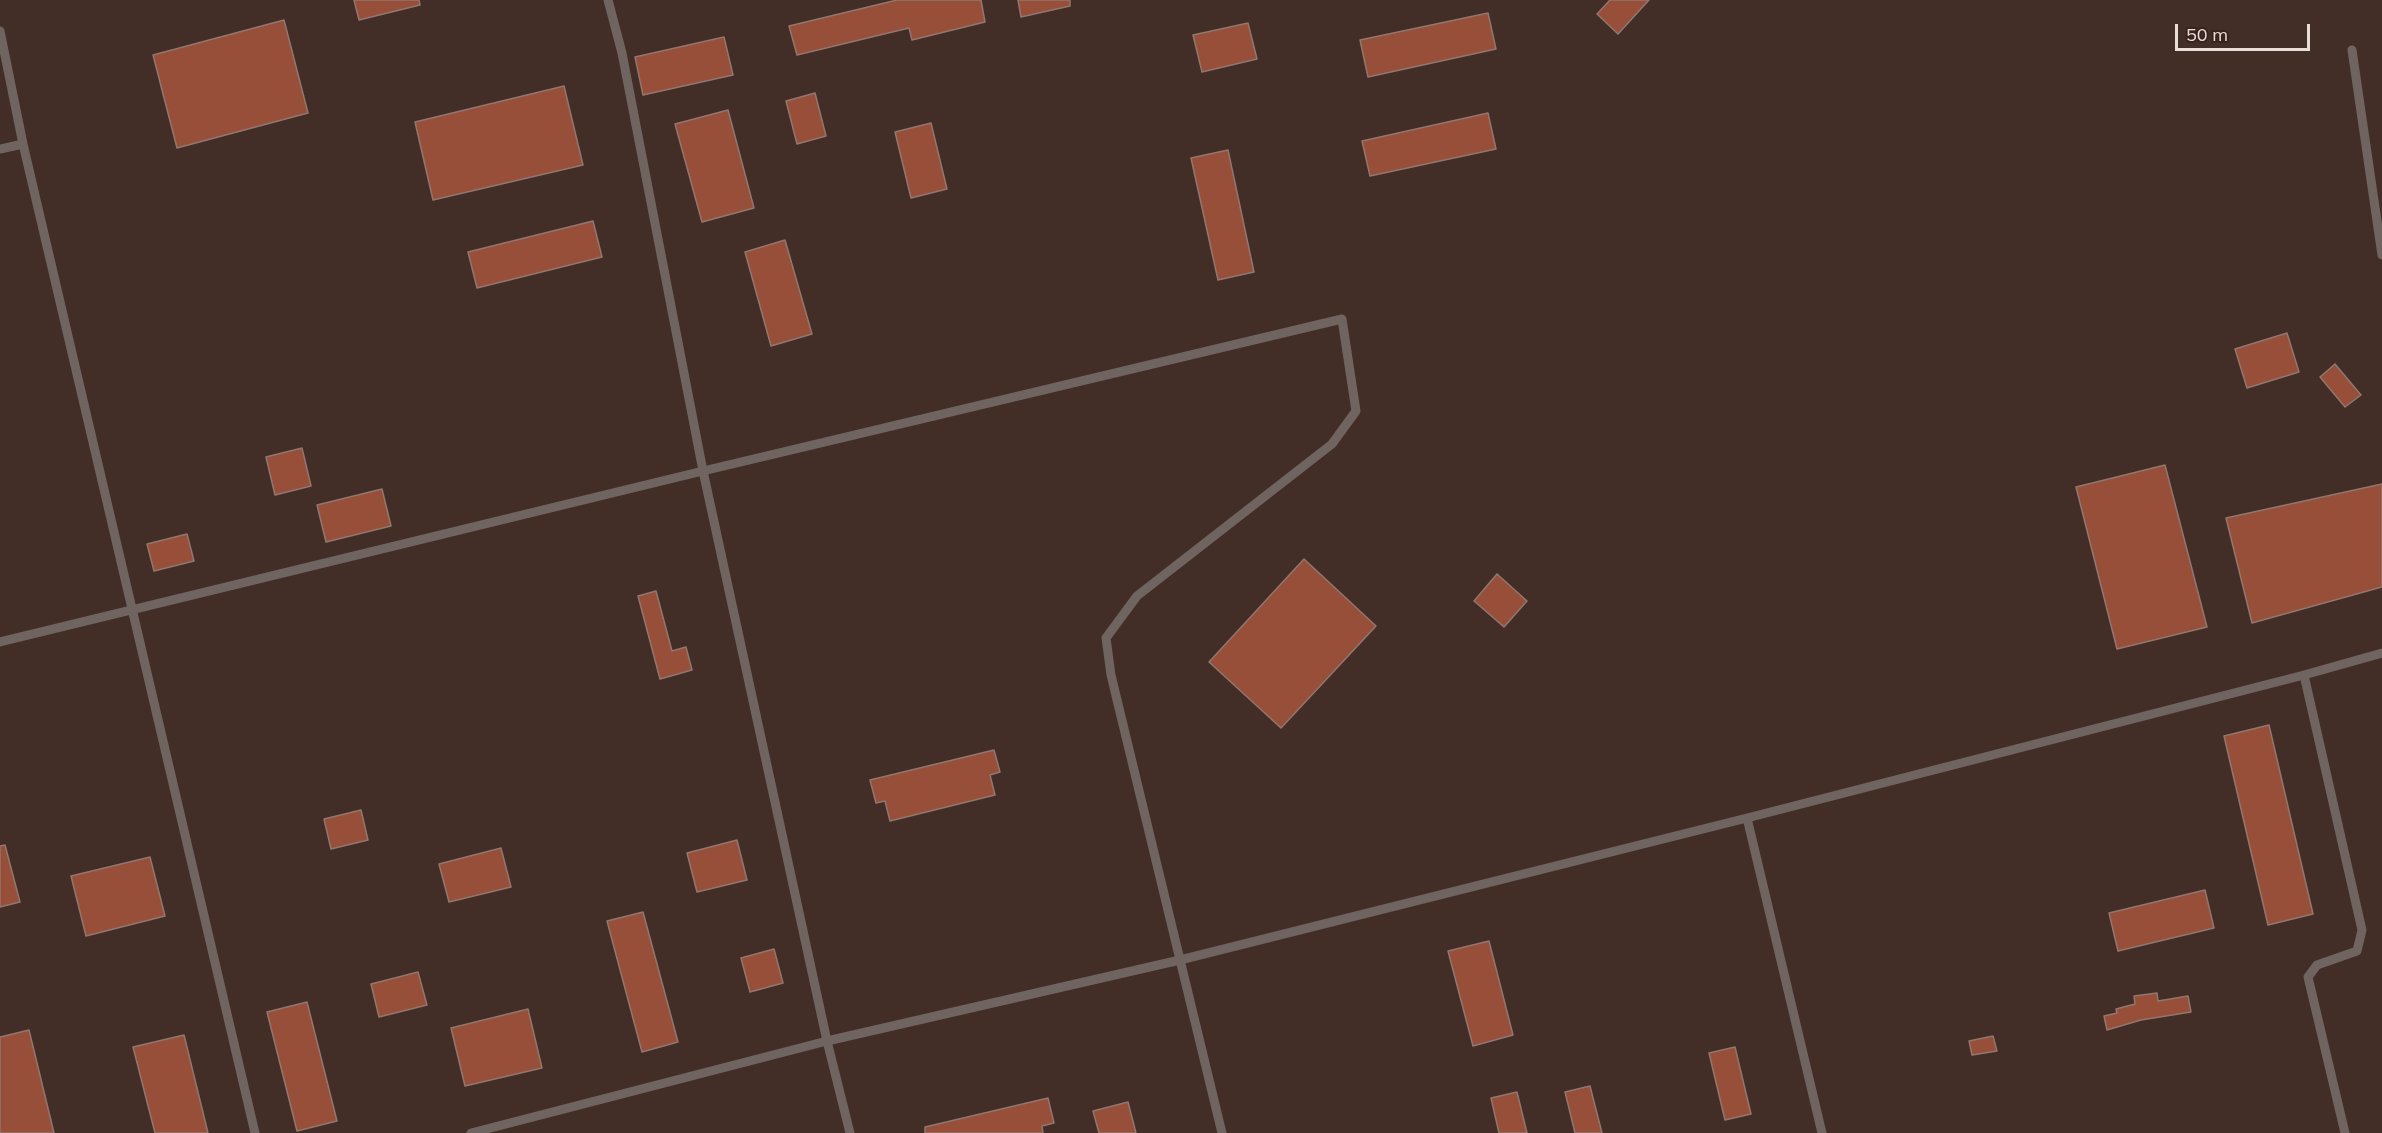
<!DOCTYPE html>
<html>
<head>
<meta charset="utf-8">
<style>
  body { margin:0 }
  #map { position:relative; width:2382px; height:1133px; overflow:hidden; background:#432d27; font-family:Mulish,sans-serif }
  canvas { display:block }
  .scale { position:absolute; left:2175px; top:24px; width:135px; height:27px; box-sizing:border-box; border:3px solid #eadcd7; border-top:0; padding-left:8px; font-size:18px; line-height:21px; white-space:nowrap; color:#eadcd7; -webkit-text-stroke:4px #38231d; paint-order:stroke }
</style>
</head>
<body>
<div id="map">
<canvas width="2382" height="1133"></canvas>
<div class="scale">50 m</div>
</div>
<script>
const g = document.querySelector('canvas').getContext('2d');
g.lineJoin = 'round';
function fill(path, color) { g.fillStyle = color; g.fill(path, 'evenodd'); }
const toPath = rows => new Path2D(rows.map(r => 'M' + r).join(''));
function trace(path, color, width, dash) { g.strokeStyle = color; g.lineWidth = width; g.lineCap = dash ? 'butt' : 'round'; g.setLineDash(dash || []); g.stroke(path); }
const building = toPath([
  [354,0,419,0,420,5,359,20,354,0],
  [897,0,981,0,985,22,912,40,909,28,797,55,789,26,897,0],
  [1018,0,1070,0,1070,6,1021,17,1018,0],
  [1610,0,1649,0,1618,34,1597,14,1610,0],
  [1488,13,1496,49,1368,77,1360,40,1488,13],
  [284,20,308,113,177,148,153,55,284,20],
  [1248,23,1257,59,1202,72,1193,35,1248,23],
  [724,37,733,75,643,95,635,57,724,37],
  [564,86,583,165,433,200,415,122,564,86],
  [815,93,826,136,797,144,786,101,815,93],
  [728,110,754,208,702,222,675,124,728,110],
  [1488,113,1496,149,1370,176,1362,141,1488,113],
  [931,123,947,189,911,198,895,132,931,123],
  [1228,150,1254,272,1218,280,1191,158,1228,150],
  [593,221,602,257,477,288,468,252,593,221],
  [785,240,812,334,771,346,745,252,785,240],
  [2287,333,2299,372,2247,388,2235,349,2287,333],
  [2335,364,2361,395,2345,407,2320,377,2335,364],
  [302,448,311,486,275,495,266,457,302,448],
  [2165,465,2207,627,2117,649,2076,487,2165,465],
  [2382,484,2382,587,2252,623,2226,518,2382,484],
  [382,489,391,526,326,542,317,505,382,489],
  [187,534,194,561,154,571,147,544,187,534],
  [1304,559,1376,626,1281,728,1209,662,1304,559],
  [1497,574,1527,601,1504,627,1474,601,1497,574],
  [656,591,672,651,686,647,692,670,660,679,638,596,656,591],
  [2269,725,2313,914,2268,925,2224,736,2269,725],
  [994,750,1000,772,990,775,995,795,890,821,885,801,876,803,870,780,994,750],
  [361,810,368,840,331,849,324,819,361,810],
  [737,840,747,880,697,892,687,853,737,840],
  [5,845,20,902,0,907,0,846,5,845],
  [501,848,511,887,449,902,439,864,501,848],
  [150,857,165,916,86,936,71,876,150,857],
  [2205,890,2214,928,2118,951,2109,913,2205,890],
  [643,912,678,1042,642,1052,607,921,643,912],
  [1489,941,1513,1035,1473,1046,1448,951,1489,941],
  [774,949,783,983,750,992,741,958,774,949],
  [418,972,427,1005,379,1017,371,984,418,972],
  [2157,993,2158,1001,2188,996,2191,1012,2141,1020,2107,1030,2104,1016,2117,1013,2116,1009,2135,1004,2134,996,2157,993],
  [307,1002,337,1121,297,1131,267,1012,307,1002],
  [528,1009,542,1068,465,1086,451,1028,528,1009],
  [29,1030,54,1133,0,1133,0,1037,29,1030],
  [184,1035,208,1133,155,1133,133,1047,184,1035],
  [1993,1036,1997,1051,1972,1055,1969,1041,1993,1036],
  [1735,1047,1751,1114,1725,1120,1709,1053,1735,1047],
  [1590,1086,1602,1133,1575,1133,1565,1092,1590,1086],
  [1517,1092,1527,1133,1499,1133,1491,1098,1517,1092],
  [1048,1098,1054,1123,1042,1126,1043,1133,925,1133,925,1127,1048,1098],
  [1128,1102,1136,1133,1099,1133,1093,1111,1128,1102]
]);
fill(building, '#974f39');
trace(building, '#91776f', 1.5);
trace(toPath([
  [608,0,622,53,703,471,827,1041,850,1133],
  [0,31,23,144,255,1133],
  [2352,50,2382,255],
  [0,149,23,144],
  [0,642,703,471,1342,319,1356,411,1332,444,1137,596,1106,638,1111,675,1222,1133],
  [2304,675,2362,930,2357,951,2317,965,2308,977,2345,1133],
  [1747,818,1822,1133],
  [471,1133,827,1041,1180,960,1747,818,2304,675,2382,653]
]), '#6f6460', 9);
</script>
</body>
</html>
